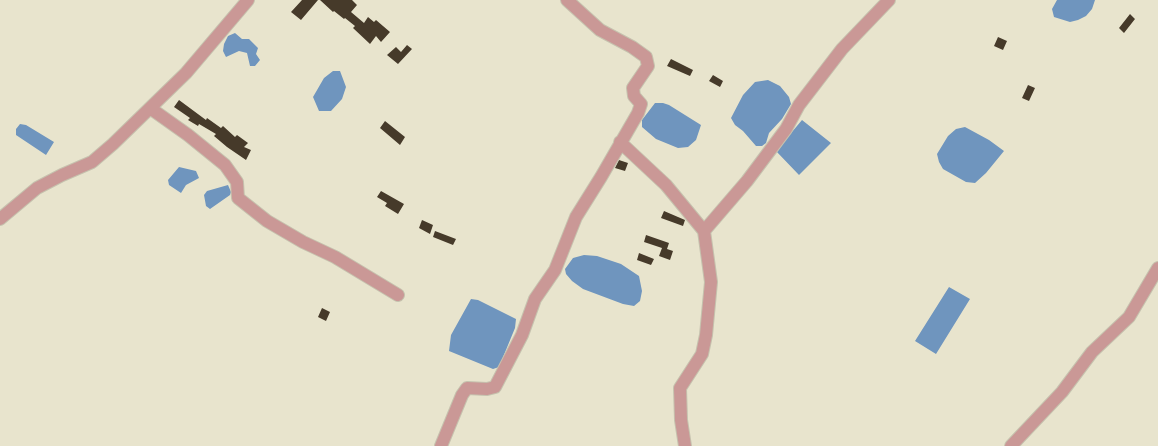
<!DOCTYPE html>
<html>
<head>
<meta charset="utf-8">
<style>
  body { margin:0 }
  canvas { display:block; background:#e8e4cd }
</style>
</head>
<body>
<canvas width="1158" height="446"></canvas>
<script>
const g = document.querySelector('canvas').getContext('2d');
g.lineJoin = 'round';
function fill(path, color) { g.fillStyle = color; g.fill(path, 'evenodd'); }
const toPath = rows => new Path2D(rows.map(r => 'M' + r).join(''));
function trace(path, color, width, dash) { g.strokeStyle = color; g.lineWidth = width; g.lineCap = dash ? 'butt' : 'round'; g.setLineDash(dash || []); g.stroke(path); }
fill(toPath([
  [1057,0,1095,0,1092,9,1086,16,1078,20,1070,22,1054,17,1052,9],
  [235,33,242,39,249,39,258,48,256,54,260,60,255,66,250,66,247,53,239,51,226,57,223,51,224,44,228,36],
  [333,71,340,71,346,87,342,99,331,111,319,111,313,97,324,78],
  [768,80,780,86,789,97,791,104,782,119,769,133,766,143,762,146,756,146,743,131,735,125,731,118,743,95,755,82],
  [655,103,663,103,669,105,701,125,696,140,688,147,678,148,656,139,642,127,642,120],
  [802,120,831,143,799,175,776,151],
  [20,124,26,125,54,142,46,155,16,135,16,129],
  [965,127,989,140,1004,151,986,173,975,183,966,182,943,169,939,162,937,154,948,136,956,129],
  [179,167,196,171,199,178,186,185,181,193,169,185,168,180],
  [228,185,231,192,230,195,210,209,206,206,204,195,207,191],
  [584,255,597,256,621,264,639,276,642,291,640,301,634,306,623,304,583,289,572,281,566,274,565,269,573,258],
  [949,287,970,299,936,354,915,341],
  [471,299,478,300,516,319,515,328,499,367,493,369,449,351,451,335]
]), '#6f95be');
fill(toPath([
  [302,0,318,0,301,20,291,12],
  [320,0,352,0,357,5,351,12,364,23,368,17,374,22,376,20,390,32,381,42,376,36,370,44,353,28,355,26,345,18,344,19,334,11,333,12],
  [1130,14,1135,19,1124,33,1119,28],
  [998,37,1007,41,1003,50,994,46],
  [407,45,412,49,398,64,387,55,396,47,401,52],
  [671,59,693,70,690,76,667,66],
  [713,75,723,81,720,87,709,81],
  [1028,85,1035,88,1029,101,1022,98],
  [179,100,206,120,207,118,221,128,223,126,235,137,237,135,248,143,244,147,251,150,246,160,227,147,214,136,216,134,199,124,198,126,188,120,190,118,174,107],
  [385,121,405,137,400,145,380,128],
  [619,160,628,163,625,171,615,168],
  [381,191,404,204,398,214,385,206,387,203,377,197],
  [664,211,685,220,683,226,661,218],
  [422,220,433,225,430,234,419,228],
  [435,231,456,239,453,245,433,237],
  [646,235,669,243,667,249,673,251,670,260,659,256,662,248,644,242],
  [639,253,654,259,651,265,637,260],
  [322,308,330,312,326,321,318,317]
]), '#463a2a');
const minor = toPath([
  [150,108,188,135,225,165,237,182,238,198,267,221,303,242,335,257,398,295],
  [620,142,666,185,704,231,711,282,706,335,702,354,680,388,681,420,685,446],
  [0,219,37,188,62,175,92,162,113,144,186,73,248,0],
  [704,231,747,181,786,129,799,105,842,49,889,0],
  [441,446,462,395,467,388,487,389,495,387,522,335,535,299,555,270,576,217,601,177,638,113,641,104,634,96,633,88,648,66,646,57,632,47,600,30,567,0],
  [1011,446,1062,392,1092,352,1129,317,1158,268]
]);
trace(minor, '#c6c2ae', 14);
trace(minor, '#ca9896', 12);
</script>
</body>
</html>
